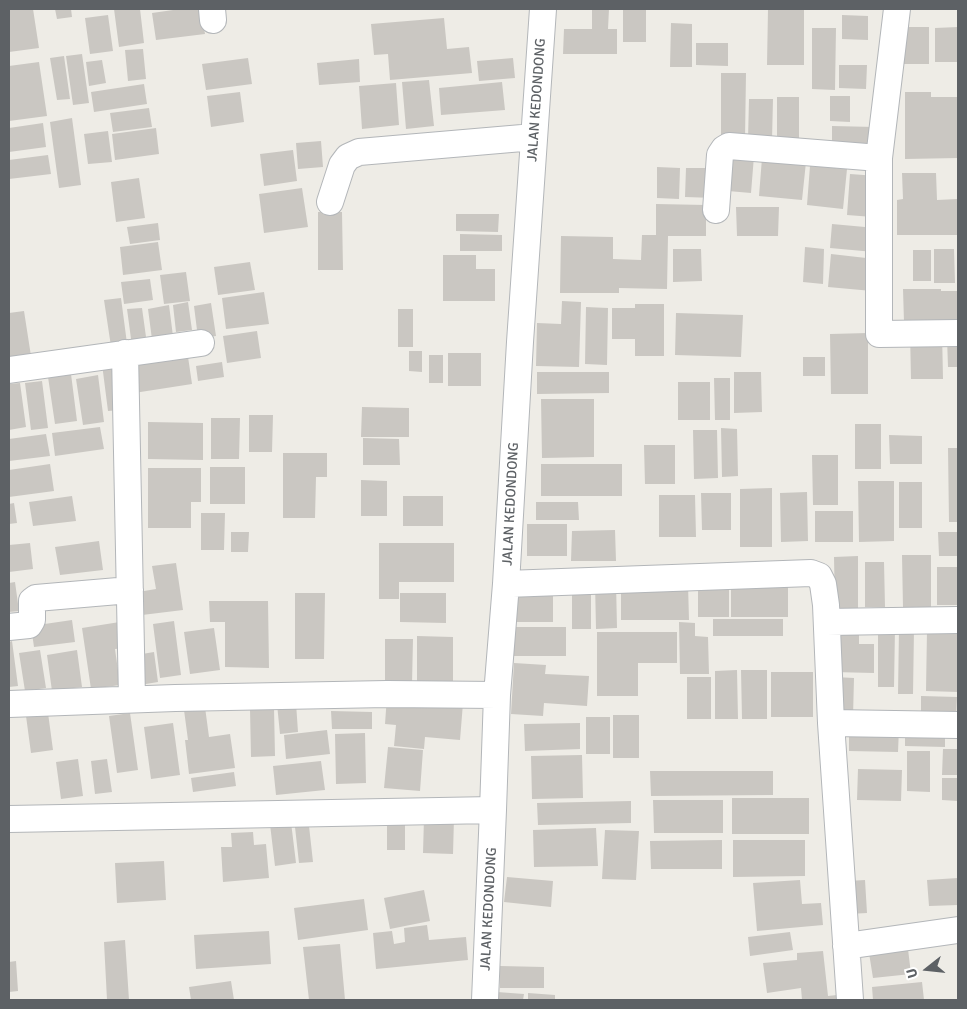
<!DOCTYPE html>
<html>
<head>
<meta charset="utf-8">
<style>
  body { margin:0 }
  #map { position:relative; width:967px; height:1009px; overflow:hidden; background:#eeece6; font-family:Signika,sans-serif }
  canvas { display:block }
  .frame { position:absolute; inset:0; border:10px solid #5d6165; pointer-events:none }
  .north { position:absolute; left:902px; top:944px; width:50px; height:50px; -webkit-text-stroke:4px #fff; paint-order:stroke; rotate:254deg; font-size:14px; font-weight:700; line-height:20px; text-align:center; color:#5d6165 }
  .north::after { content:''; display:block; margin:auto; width:18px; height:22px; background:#5d6165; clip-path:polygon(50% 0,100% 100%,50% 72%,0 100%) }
</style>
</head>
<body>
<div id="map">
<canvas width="967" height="1009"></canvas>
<div class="frame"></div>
<div class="north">U</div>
</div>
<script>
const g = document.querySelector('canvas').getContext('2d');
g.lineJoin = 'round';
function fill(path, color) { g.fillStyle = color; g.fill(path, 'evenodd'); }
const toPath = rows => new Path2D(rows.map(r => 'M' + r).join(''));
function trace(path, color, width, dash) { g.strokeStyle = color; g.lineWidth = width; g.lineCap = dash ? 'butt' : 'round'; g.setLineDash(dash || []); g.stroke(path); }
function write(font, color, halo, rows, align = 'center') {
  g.font = font + ' Signika,sans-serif'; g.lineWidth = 4; g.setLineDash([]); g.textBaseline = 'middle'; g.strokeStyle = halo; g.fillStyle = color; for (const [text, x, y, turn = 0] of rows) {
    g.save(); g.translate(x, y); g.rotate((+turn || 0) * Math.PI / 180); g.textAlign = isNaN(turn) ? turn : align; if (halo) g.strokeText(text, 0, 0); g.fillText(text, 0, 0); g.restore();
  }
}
fill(toPath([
  [9,9,33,9,39,48,9,52],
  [55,9,71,9,72,17,57,19],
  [114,9,140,9,144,43,119,47],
  [180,9,201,9,205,34,156,40,152,13],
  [592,9,609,9,608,29,617,29,617,54,563,54,564,29,592,29],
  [623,9,646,9,646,42,623,42],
  [768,9,804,9,804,65,767,65],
  [108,15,113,51,90,54,85,18],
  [842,15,868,16,868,40,842,39],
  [444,18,447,49,469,47,472,73,390,80,388,54,374,55,371,24],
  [671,23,692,24,692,67,670,67],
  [899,27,929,27,929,64,899,64],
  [958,27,958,62,935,62,935,28],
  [812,28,836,28,835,90,812,89],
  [696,43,728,43,728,66,696,65],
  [143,49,146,79,128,81,125,50],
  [82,54,89,103,73,105,66,56],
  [64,56,70,99,57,100,50,58],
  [248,58,252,84,206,90,202,64],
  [513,58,515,78,479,81,477,61],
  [359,59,360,82,319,85,317,63],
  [102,60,106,83,89,86,86,62],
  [39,62,47,116,9,121,9,66],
  [839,65,867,65,866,89,839,88],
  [721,73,746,73,745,140,721,140],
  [429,80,434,126,406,129,402,82],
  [502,82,505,110,441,115,439,88],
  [396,83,399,125,362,129,359,86],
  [144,84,147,104,94,112,91,92],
  [240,92,244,122,211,127,207,96],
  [905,92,931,92,931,97,958,97,958,158,905,159],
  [830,96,850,96,850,122,830,121],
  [777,97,799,97,799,142,777,141],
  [749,99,773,99,772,140,748,140],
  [149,108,152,127,113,132,110,113],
  [72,118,81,185,59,188,50,122],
  [43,123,46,147,9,152,9,128],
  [832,126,875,127,875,151,832,150],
  [156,128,159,154,115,160,112,134],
  [108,131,112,162,88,164,84,134],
  [321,141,323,167,298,169,296,143],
  [293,150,297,181,264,186,260,154],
  [731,153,754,156,751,193,728,191],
  [48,155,51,174,9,179,9,160],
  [762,158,806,162,802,200,759,196],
  [810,166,847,169,843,209,807,205],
  [657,167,680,168,679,199,657,198],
  [686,168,715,168,715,198,685,197],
  [902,173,936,173,937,200,958,199,958,235,897,235,897,200,903,199],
  [850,174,877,176,873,217,847,215],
  [139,178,145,218,116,222,111,182],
  [302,188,308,227,264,233,259,194],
  [656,204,706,205,706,236,668,236,667,289,619,288,619,293,560,293,561,236,613,237,613,259,641,260,642,235,656,235],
  [736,207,779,207,778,236,737,236],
  [318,212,342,212,343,270,318,270],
  [456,214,499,214,498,232,456,231],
  [158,223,160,240,130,244,127,227],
  [832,224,876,228,874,252,830,248],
  [460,234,502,235,502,251,460,251],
  [158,242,162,270,123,275,120,247],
  [805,247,824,249,823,284,803,282],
  [673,249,701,249,702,281,673,282],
  [934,249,954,249,955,283,934,283],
  [913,250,931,250,931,281,913,281],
  [831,254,875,259,872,291,828,287],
  [443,255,476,255,476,269,495,269,495,301,443,301],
  [250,262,255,290,218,295,214,267],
  [186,272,190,301,164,304,160,275],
  [150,279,153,300,124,304,121,282],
  [903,289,941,289,941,291,958,291,958,322,904,322],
  [264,292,269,324,226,329,222,298],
  [121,298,128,351,112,353,104,300],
  [562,301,581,302,579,367,536,366,537,323,561,324],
  [188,302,192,330,176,332,173,305],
  [211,303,216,336,198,338,194,306],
  [635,304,664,304,664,356,635,356,635,339,612,339,612,308,635,308],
  [169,305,174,344,153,347,148,309],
  [586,307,608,308,607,365,585,364],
  [142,308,147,344,132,346,127,309],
  [398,309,413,309,413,347,398,347],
  [24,311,31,356,10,359,9,313],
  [676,313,743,315,741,357,675,355],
  [257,331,261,358,227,363,223,336],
  [910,331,942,331,943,379,911,379],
  [868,333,868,394,831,394,830,334],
  [947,338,958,338,958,367,948,367],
  [187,350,192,384,134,393,129,358],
  [409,351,422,351,422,372,409,371],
  [448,353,481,353,481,386,448,386],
  [429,355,443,355,443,383,429,383],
  [803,357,825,357,825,376,803,376],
  [222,362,224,377,198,381,196,366],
  [114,363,120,410,108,411,102,364],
  [537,372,609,372,609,393,537,394],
  [734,372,761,372,762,412,734,413],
  [71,374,77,421,55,424,48,377],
  [98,375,104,422,83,425,76,379],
  [714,378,730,378,730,420,715,420],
  [42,381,48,428,31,430,25,383],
  [678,382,710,382,710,420,678,420],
  [20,383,26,427,9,430,9,384],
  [541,399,594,399,594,457,542,458],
  [362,407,409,408,409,437,361,437],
  [249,415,273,415,272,452,249,452],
  [211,418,240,418,239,459,211,459],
  [148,422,203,423,203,460,148,459],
  [855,424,881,424,881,469,855,469],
  [100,427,104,449,55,456,52,433],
  [721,428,737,429,738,476,722,477],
  [693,430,717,430,718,478,694,479],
  [46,434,50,456,9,461,9,439],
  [889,435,922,436,922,464,890,464],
  [363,438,399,439,400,465,363,465],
  [644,445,675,445,675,484,645,484],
  [948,448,958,448,958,522,949,522],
  [283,453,327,453,327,477,316,477,315,518,283,518],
  [812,455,838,455,838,505,813,505],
  [50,464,54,491,9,497,9,470],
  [541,464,622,464,622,496,541,496],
  [210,467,245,467,245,504,210,504],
  [148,468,201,468,201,502,191,502,191,528,148,528],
  [361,480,387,481,387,516,361,516],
  [858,481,894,481,894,541,859,542],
  [899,482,922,482,922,528,899,528],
  [772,488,772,547,740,547,740,489],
  [807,492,808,541,781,542,780,493],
  [701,493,731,493,731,530,702,530],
  [659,495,695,495,696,537,659,537],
  [72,496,76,521,33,526,29,502],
  [403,496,443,496,443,526,403,526],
  [536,502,578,502,579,520,536,520],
  [14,503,17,523,9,524,9,504],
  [815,511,853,511,853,542,815,542],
  [201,513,225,513,224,550,201,550],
  [527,524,567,524,567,556,527,556],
  [615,530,616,561,571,561,572,531],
  [231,532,249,532,248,552,231,552],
  [938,532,958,532,958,556,939,556],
  [99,541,103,570,60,575,55,547],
  [30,543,33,569,9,572,9,545],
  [379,543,454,543,454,582,399,582,399,599,379,599],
  [902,555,931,555,931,608,903,608],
  [858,556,858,609,835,609,834,557],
  [865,562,884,562,885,607,865,607],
  [176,563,183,610,142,615,138,592,156,589,152,566],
  [937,567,958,567,958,605,937,605],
  [788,579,788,617,731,617,731,580],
  [698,580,729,580,729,617,698,617],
  [15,582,19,611,9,612,9,583],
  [595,582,616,582,617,628,596,629],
  [621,584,688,584,689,620,621,620],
  [508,587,553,587,553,622,508,622],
  [572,587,591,587,591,629,572,629],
  [295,593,325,593,324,659,295,659],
  [400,593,446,593,446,623,400,622],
  [209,601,268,601,269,668,225,667,225,622,210,622],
  [713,619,783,619,783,636,713,636],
  [72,620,75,642,34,647,31,626],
  [126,621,130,648,115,649,120,685,91,689,82,628],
  [174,621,181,675,160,678,153,624],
  [679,622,695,623,695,636,708,637,709,674,680,674],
  [513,627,566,627,566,656,513,656],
  [214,628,220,670,190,674,184,632],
  [834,628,859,629,859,644,874,644,874,673,833,672],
  [878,628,895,628,894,687,878,687],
  [899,629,914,629,913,694,898,694],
  [927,630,958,631,958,692,926,691],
  [597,632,677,632,677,663,638,663,638,696,597,696],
  [417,636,453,637,453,683,417,683],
  [385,639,413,639,412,684,385,684],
  [12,641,18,686,9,687,9,642],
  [40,650,46,688,25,691,19,653],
  [77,650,82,687,52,691,47,655],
  [154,652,158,682,140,685,136,655],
  [514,663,546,665,545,674,589,676,587,706,544,703,543,716,511,714],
  [737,670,738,719,715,719,715,671],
  [741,670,767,670,767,719,742,719],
  [771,672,813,672,813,717,771,717],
  [687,677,711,677,711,719,687,719],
  [835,677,854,678,853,717,834,717],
  [387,696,463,703,460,740,425,737,424,749,394,746,396,725,385,724],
  [921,696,957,697,956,717,921,716],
  [296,703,298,732,280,734,277,704],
  [205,707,209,737,230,734,235,768,189,774,185,740,188,740,184,710],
  [274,708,275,756,251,757,250,709],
  [331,711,372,712,372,729,332,729],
  [48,713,53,750,31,753,26,716],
  [130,713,138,770,117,773,109,716],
  [613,715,639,715,639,758,613,758],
  [586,717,610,717,610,754,586,754],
  [173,723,180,775,151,779,144,727],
  [580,723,580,749,525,751,524,724],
  [849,727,899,728,898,752,849,751],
  [905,728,945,729,945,747,905,746],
  [327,730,330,754,286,759,284,735],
  [365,733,366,783,336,784,335,734],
  [388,747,423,750,420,791,384,788],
  [943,749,958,749,958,775,942,775],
  [907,751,930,751,930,792,907,791],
  [582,755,583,798,532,799,531,756],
  [78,759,83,796,61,799,56,762],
  [107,759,112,792,95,794,91,761],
  [321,761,325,790,276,795,273,766],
  [858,769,902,770,901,801,857,800],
  [650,771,773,771,773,795,651,796],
  [234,772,236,786,193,792,191,778],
  [942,778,958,778,958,801,942,800],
  [732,798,809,798,809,834,732,834],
  [653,800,723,800,723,833,654,833],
  [631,801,631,823,538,825,537,803],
  [290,814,296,863,275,866,269,816],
  [387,814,405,814,405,850,387,850],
  [308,817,313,862,299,863,294,818],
  [424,818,454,818,453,854,423,853],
  [596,828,598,866,534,867,533,830],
  [605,830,639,831,636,880,602,879],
  [253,832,254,845,266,844,269,878,223,882,221,847,232,847,231,833],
  [722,840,722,869,651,869,650,841],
  [733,840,805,840,805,876,733,877],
  [164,861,166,900,117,903,115,863],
  [507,877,553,881,551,907,504,902],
  [958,878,958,905,929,906,927,880],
  [800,880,802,904,821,903,823,925,757,931,753,883],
  [865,880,867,913,849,914,847,881],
  [424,890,430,921,390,929,384,898],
  [364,899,368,930,298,940,294,908],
  [427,925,429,940,466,937,468,960,376,969,373,933,392,931,394,944,405,942,404,928],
  [269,931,271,964,196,969,194,935],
  [790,932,793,950,750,956,748,937],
  [125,940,129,1000,107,1000,104,942],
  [340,944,345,1000,309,1000,303,947],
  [908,949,911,974,873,978,869,953],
  [823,951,828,996,837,995,838,1000,802,1000,801,988,767,993,763,963,797,960,797,953],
  [16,961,18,991,9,992,9,962],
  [500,966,544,967,544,988,500,988],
  [231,981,234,1000,191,1000,189,987],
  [922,982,924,1000,873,1000,872,987],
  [497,992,524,994,523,1000,496,1000],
  [528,993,555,995,555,1000,528,1000]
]), '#cac7c2');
const street = toPath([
  [212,9,213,20],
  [897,9,879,158,879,334,958,333],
  [330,202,342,165,348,157,359,152,534,137],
  [716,210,720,155,724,149,729,146,879,158],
  [125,353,132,699],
  [9,370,201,343],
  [506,584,811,573,819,576,823,584,826,605,831,723,850,1000],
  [827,622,958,620],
  [9,627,29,625,32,620,32,601,36,598,130,590],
  [9,704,175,698,387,694,497,695],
  [831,723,958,725],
  [9,819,493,810],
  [846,946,958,930],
  [485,1000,493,810,497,695,506,584,520,342,543,9]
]);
trace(street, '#b3b6b9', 28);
trace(street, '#fff', 26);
write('14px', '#5d6165', '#fff', [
  ["JALAN KEDONDONG",537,100,-86],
  ["JALAN KEDONDONG",511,504,-87],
  ["JALAN KEDONDONG",489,909,-87]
]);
</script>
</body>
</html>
